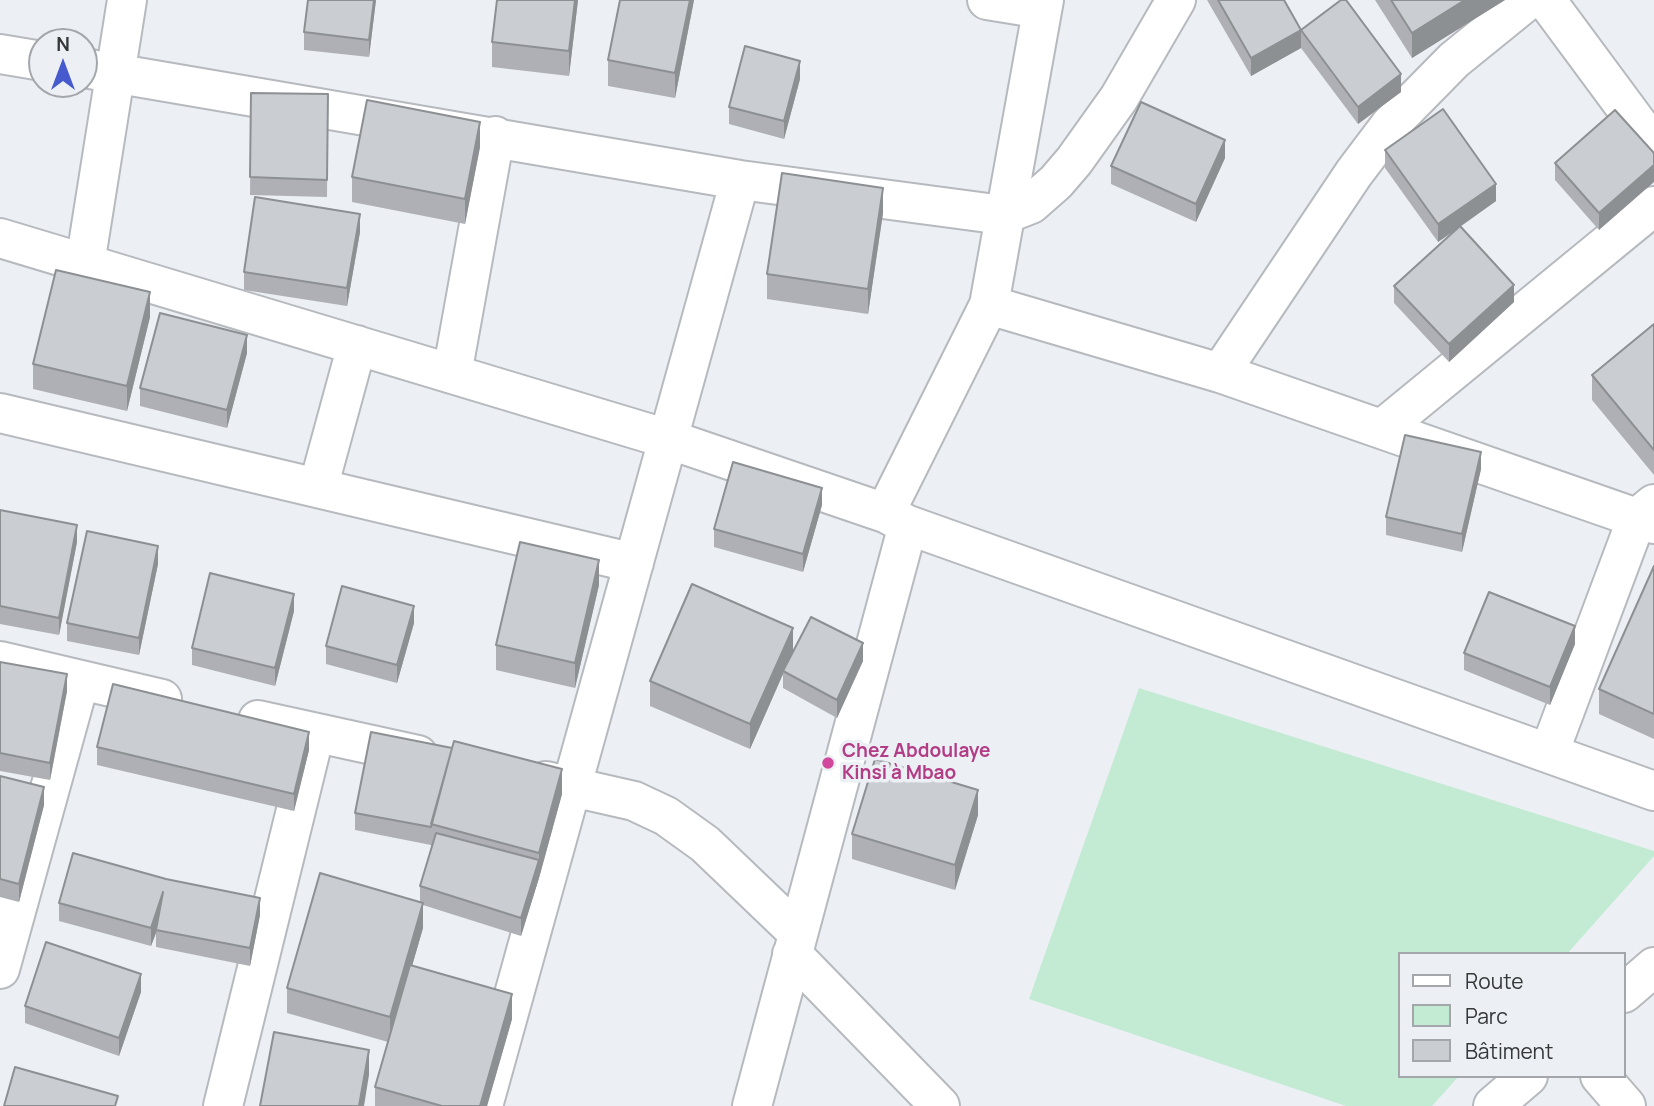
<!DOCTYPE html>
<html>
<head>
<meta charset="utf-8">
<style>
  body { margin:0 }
  #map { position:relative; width:1654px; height:1106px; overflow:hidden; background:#ecf0f5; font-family:Manrope,sans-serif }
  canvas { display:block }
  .legend { position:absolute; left:1398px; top:952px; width:228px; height:126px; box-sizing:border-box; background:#ecf0f5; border:2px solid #a3a6aa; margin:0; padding:9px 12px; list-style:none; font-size:21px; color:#353739 }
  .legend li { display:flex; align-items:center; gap:14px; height:35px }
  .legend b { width:35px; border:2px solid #a3a6aa }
  .north { position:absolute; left:28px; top:28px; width:70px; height:70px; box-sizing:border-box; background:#ecf0f5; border:2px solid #a3a6aa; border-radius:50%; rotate:0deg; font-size:19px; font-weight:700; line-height:28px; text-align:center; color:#353739 }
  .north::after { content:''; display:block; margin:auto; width:24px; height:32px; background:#4659cd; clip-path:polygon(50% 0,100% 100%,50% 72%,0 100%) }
</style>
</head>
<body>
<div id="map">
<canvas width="1654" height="1106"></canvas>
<ul class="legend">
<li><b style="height:9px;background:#fff"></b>Route</li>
<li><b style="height:19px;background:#c3ead2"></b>Parc</li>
<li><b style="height:19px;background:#cacdd2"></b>Bâtiment</li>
</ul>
<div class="north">N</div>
</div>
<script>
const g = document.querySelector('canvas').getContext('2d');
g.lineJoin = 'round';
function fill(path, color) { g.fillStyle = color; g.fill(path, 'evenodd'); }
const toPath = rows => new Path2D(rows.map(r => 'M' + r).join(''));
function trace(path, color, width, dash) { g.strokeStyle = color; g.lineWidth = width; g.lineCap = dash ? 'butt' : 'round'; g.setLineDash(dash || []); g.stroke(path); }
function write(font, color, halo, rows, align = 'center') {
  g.font = font + ' Manrope,sans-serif'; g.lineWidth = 7; g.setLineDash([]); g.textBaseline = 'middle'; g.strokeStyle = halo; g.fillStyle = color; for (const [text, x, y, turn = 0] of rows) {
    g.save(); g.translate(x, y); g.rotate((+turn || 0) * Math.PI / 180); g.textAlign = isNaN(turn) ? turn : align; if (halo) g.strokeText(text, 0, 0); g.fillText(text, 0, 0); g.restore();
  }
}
fill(toPath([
  [1139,688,1654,851,1654,856,1567,954,1400,954,1400,1076,1459,1076,1432,1106,1346,1106,1029,999]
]), '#c3ead2');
const street = toPath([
  [987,0,1042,9],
  [1546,0,1654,146],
  [0,54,42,61],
  [84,68,740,180,1003,215,1031,204,1056,182,1074,161,1119,98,1176,0],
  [0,238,668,439,885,513,908,525,1654,791],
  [85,264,127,0],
  [989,305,1220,373,1654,524],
  [1220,373,1354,173,1391,124,1454,60,1528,0],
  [452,374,495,136],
  [0,413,634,563],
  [1382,429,1654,206],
  [318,488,357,345],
  [885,513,989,305,1044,0],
  [0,661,162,699],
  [258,720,418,755],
  [1549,753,1637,518,1654,504],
  [546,781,634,801,666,816,705,844,798,933],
  [792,954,940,1106],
  [0,969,80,680],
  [1624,993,1654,967],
  [1600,1076,1626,1106],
  [223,1106,315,733],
  [483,1106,740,180],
  [752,1106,908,525],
  [1493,1106,1528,1076]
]);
trace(street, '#b6babf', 42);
trace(street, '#fff', 38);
fill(toPath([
  [308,0,376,0,369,57,304,50,304,32],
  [578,0,569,76,492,67,492,42],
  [694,0,675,98,608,86,608,60],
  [1207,0,1284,0,1301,30,1401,92,1358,124,1301,48,1251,76],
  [1375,0,1505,0,1412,58],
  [800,79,784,139,729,124,729,107],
  [251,93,328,94,327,197,250,195],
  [1615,110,1599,230,1555,180,1555,163],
  [480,147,465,224,352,202,352,177],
  [1385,150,1496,201,1460,227,1514,302,1449,362,1394,303,1394,286,1453,232,1438,242,1385,168],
  [1225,158,1196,222,1111,184,1111,166],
  [883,213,868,314,767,299,767,274],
  [360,232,347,306,244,290,244,272],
  [150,317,127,411,33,389,33,364],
  [1654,324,1654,475,1592,400,1592,375],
  [247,353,227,428,140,406,140,388],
  [1481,469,1462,552,1386,535,1386,517],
  [822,505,803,572,714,547,714,529],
  [0,510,77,542,59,635,0,624],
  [158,564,139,655,67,641,67,623],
  [1654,566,1654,739,1599,714,1599,689],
  [599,585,575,688,496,670,496,645],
  [294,611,275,686,192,665,192,648],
  [414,623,397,683,326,664,326,646],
  [1575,644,1550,705,1464,670,1464,653],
  [793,652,863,661,837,718,783,688,783,674,750,749,650,706,650,681],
  [0,662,67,691,50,780,0,771],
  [97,747,309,750,294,811,97,765],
  [0,776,44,805,19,902,0,897],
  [562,794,539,878,521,936,423,905,423,928,412,966,512,1019,487,1106,375,1106,375,1087,388,1042,287,1013,287,988,420,902,420,886,431,849,431,845,355,830,355,813],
  [978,815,955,890,852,859,852,834],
  [59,903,260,915,250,966,156,947,156,933,151,946,59,921],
  [141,992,119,1056,25,1023,25,1006]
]), '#aeb0b5');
fill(toPath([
  [374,0,376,0,369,57,369,40],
  [575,0,578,0,569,76,569,51],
  [690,0,694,0,675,98,675,73],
  [1465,0,1505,0,1412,58,1412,33],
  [1301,30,1301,48,1251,76,1251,58],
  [800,61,800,79,784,139,784,121],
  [1401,74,1401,92,1358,124,1358,107],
  [480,122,480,147,465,224,465,199],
  [1225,140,1225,158,1196,222,1196,204],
  [1654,165,1654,182,1599,230,1599,213],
  [1496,184,1496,201,1438,242,1438,224],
  [883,188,883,213,868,314,868,289],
  [360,214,360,232,347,306,347,288],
  [1514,285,1514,302,1449,362,1449,344],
  [150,292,150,317,127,411,127,386],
  [247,335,247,353,227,428,227,410],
  [1481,452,1481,469,1462,552,1462,534],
  [822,488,822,505,803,572,803,554],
  [77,525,77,542,59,635,59,618],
  [158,546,158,564,139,655,139,638],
  [599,560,599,585,575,688,575,663],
  [294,594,294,611,275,686,275,668],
  [414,606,414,623,397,683,397,665],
  [1575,626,1575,644,1550,705,1550,687],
  [793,628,793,653,783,671,783,674,750,749,750,724],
  [863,643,863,661,837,718,837,700],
  [67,674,67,691,50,780,50,763],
  [309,732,309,750,294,811,294,794],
  [562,769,562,794,539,878,521,936,521,918,539,860,539,853],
  [44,787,44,805,19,902,19,884],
  [978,790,978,815,955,890,955,865],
  [163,892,156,933,151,946,151,928],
  [260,898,260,915,250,966,250,948],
  [423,903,423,928,390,1042,390,1017],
  [141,974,141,992,119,1056,119,1038],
  [512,994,512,1019,487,1106,480,1106],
  [369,1050,369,1075,364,1106,359,1106]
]), '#8d9093');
const building = toPath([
  [308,0,374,0,369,40,304,32,308,0],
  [497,0,575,0,569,51,492,42,497,0],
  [620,0,690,0,675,73,608,60,620,0],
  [1218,0,1284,0,1301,30,1251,58,1218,0],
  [1341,0,1346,0,1401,74,1358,107,1301,30,1341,0],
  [1391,0,1465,0,1412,33,1391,0],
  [745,46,800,61,784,121,729,107,745,46],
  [251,93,328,94,327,180,250,177,251,93],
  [367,100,480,122,465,199,352,177,367,100],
  [1141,102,1225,140,1196,204,1111,166,1141,102],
  [1443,109,1496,184,1438,224,1385,150,1443,109],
  [1615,110,1654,153,1654,165,1599,213,1555,163,1615,110],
  [782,173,883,188,868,289,767,274,782,173],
  [255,197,360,214,347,288,244,272,255,197],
  [1460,226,1514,285,1449,344,1394,286,1460,226],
  [56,270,150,292,127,386,33,364,56,270],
  [160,313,247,335,227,410,140,388,160,313],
  [1654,324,1654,450,1592,375,1654,324],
  [1405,435,1481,452,1462,534,1386,517,1405,435],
  [733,462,822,488,803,554,714,529,733,462],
  [0,510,77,525,59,618,0,606,0,510],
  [87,531,158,546,139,638,67,623,87,531],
  [520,542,599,560,575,663,496,645,520,542],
  [1654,566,1654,714,1599,689,1654,566],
  [210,573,294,594,275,668,192,648,210,573],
  [692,584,793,628,750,724,650,681,692,584],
  [342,586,414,606,397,665,326,646,342,586],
  [1489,592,1575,626,1550,687,1464,653,1489,592],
  [811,617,863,643,837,700,783,671,811,617],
  [0,662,67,674,50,763,0,753,0,662],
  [113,684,309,732,294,794,97,747,113,684],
  [371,732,452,748,431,827,355,813,371,732],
  [454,741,562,769,539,853,431,824,454,741],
  [875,759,978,790,955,865,852,834,875,759],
  [0,776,44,787,19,884,0,879,0,776],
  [436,833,539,860,521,918,420,886,436,833],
  [73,853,166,879,260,898,250,948,156,930,163,892,151,928,59,903,73,853],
  [320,873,423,903,390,1017,287,988,320,873],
  [46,942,141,974,119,1038,25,1006,46,942],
  [410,965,512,994,480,1106,442,1106,375,1087,410,965],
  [274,1032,369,1050,359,1106,260,1106,274,1032],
  [15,1067,118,1096,115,1106,4,1106,15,1067]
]);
fill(building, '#cacdd2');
trace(building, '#8d9093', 2);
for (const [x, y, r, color] of [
  [828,763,7,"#d1479c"]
]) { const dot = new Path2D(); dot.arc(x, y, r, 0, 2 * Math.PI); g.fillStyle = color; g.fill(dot); trace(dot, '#ecf0f5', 2.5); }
write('bold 19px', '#b23c85', '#ecf0f5', [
  ["Chez Abdoulaye",842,752],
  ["Kinsi à Mbao",842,774]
], 'left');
</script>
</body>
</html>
